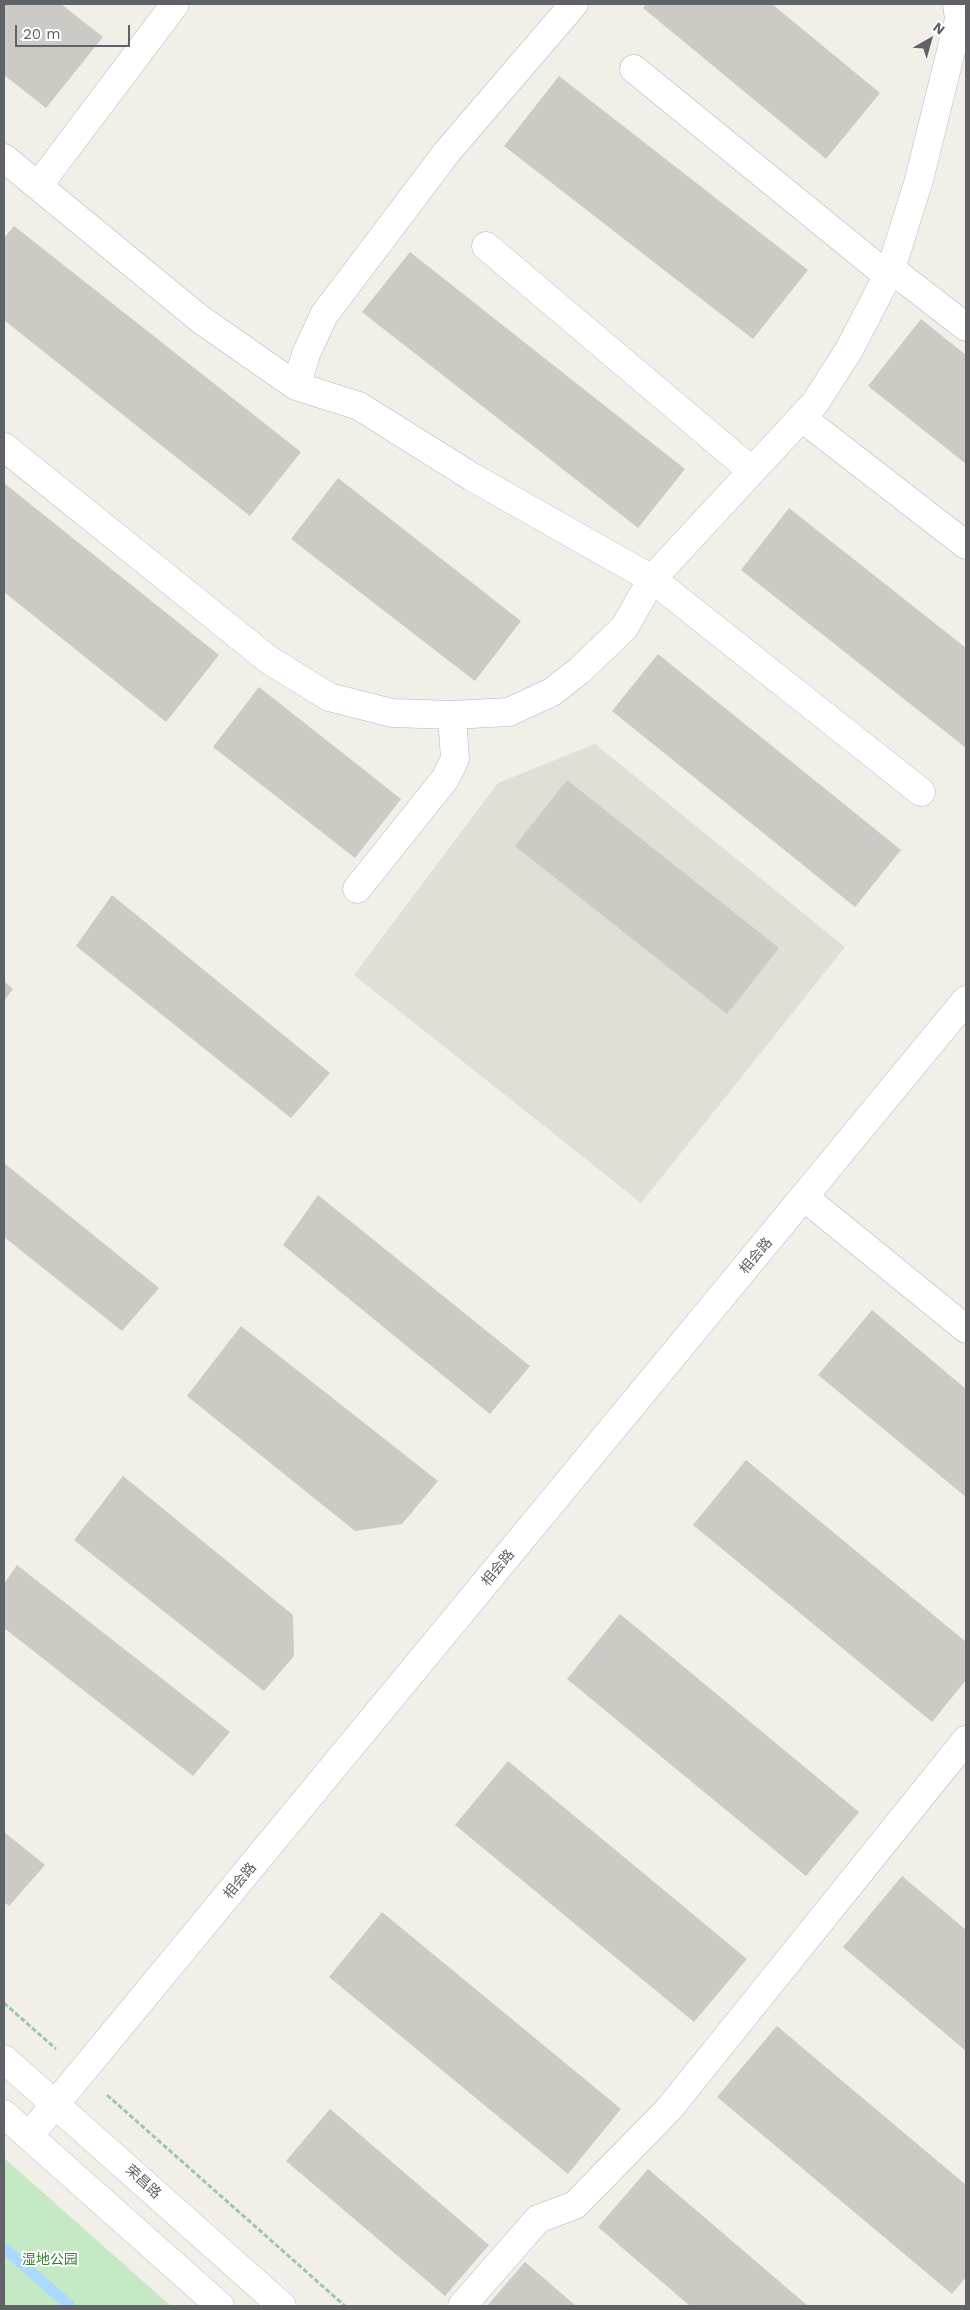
<!DOCTYPE html>
<html>
<head>
<meta charset="utf-8">
<style>
  body { margin:0 }
  #map { position:relative; width:970px; height:2310px; overflow:hidden; background:#f1efe8; font-family:"Work Sans",sans-serif }
  canvas { display:block }
  .frame { position:absolute; inset:0; border:5px solid #5f6368; pointer-events:none }
  .north { position:absolute; left:905px; top:15px; width:50px; height:50px; -webkit-text-stroke:4px #fff; paint-order:stroke; rotate:38deg; font-size:14px; font-weight:700; line-height:20px; text-align:center; color:#5f6368 }
  .north::after { content:''; display:block; margin:auto; width:18px; height:22px; background:#5f6368; clip-path:polygon(50% 0,100% 100%,50% 72%,0 100%) }
  .scale { position:absolute; left:15px; top:25px; width:115px; height:22px; box-sizing:border-box; border:2px solid #5f6368; border-top:0; padding-left:6px; font-size:15px; line-height:18px; white-space:nowrap; color:#5f6368; -webkit-text-stroke:4px #fff; paint-order:stroke }
</style>
</head>
<body>
<div id="map">
<canvas width="970" height="2310"></canvas>
<div class="frame"></div>
<div class="north">N</div>
<div class="scale">20 m</div>
</div>
<script>
const g = document.querySelector('canvas').getContext('2d');
g.lineJoin = 'round';
function fill(path, color) { g.fillStyle = color; g.fill(path, 'evenodd'); }
const toPath = rows => new Path2D(rows.map(r => 'M' + r).join(''));
function trace(path, color, width, dash) { g.strokeStyle = color; g.lineWidth = width; g.lineCap = dash ? 'butt' : 'round'; g.setLineDash(dash || []); g.stroke(path); }
function write(font, color, halo, rows, align = 'center') {
  g.font = font + ' "Work Sans","Noto Sans SC",sans-serif'; g.lineWidth = 4; g.setLineDash([]); g.textBaseline = 'middle'; g.strokeStyle = halo; g.fillStyle = color; for (const [text, x, y, turn = 0] of rows) {
    g.save(); g.translate(x, y); g.rotate((+turn || 0) * Math.PI / 180); g.textAlign = isNaN(turn) ? turn : align; if (halo) g.strokeText(text, 0, 0); g.fillText(text, 0, 0); g.restore();
  }
}
fill(toPath([
  [595,744,845,947,641,1203,354,975,498,783]
]), '#e1ded6');
fill(toPath([
  [4,2158,171,2306,4,2306]
]), '#c5e8c5');
trace(toPath([
  [4,2248,70,2306]
]), '#aadaff', 11);
fill(toPath([
  [4,4,61,4,103,37,46,108,4,75],
  [646,4,772,4,880,93,826,159,643,8],
  [559,76,808,270,753,339,504,146],
  [14,226,301,452,250,516,4,320,4,238],
  [410,252,685,469,638,528,362,312],
  [921,319,966,355,966,464,868,386],
  [338,478,521,621,475,681,291,539],
  [4,483,219,655,166,722,4,592],
  [789,508,966,648,966,748,741,570],
  [658,654,901,850,855,907,612,711],
  [259,687,401,799,355,858,213,747],
  [567,780,779,948,727,1014,515,846],
  [112,895,330,1073,291,1118,76,946],
  [4,981,13,989,4,1001],
  [4,1163,159,1288,122,1331,4,1237],
  [318,1195,530,1366,490,1414,283,1245],
  [872,1310,966,1389,966,1497,818,1375],
  [241,1326,438,1481,402,1524,355,1531,187,1396],
  [746,1460,966,1642,966,1680,932,1722,693,1525],
  [123,1476,293,1615,294,1656,264,1691,74,1540],
  [17,1565,230,1732,193,1776,4,1628,4,1584],
  [620,1614,859,1812,806,1876,567,1679],
  [508,1761,747,1959,694,2022,455,1825],
  [4,1832,45,1865,9,1906,4,1902],
  [902,1876,966,1930,966,2051,843,1947],
  [382,1912,621,2109,568,2174,329,1977],
  [777,2026,966,2185,966,2277,952,2294,717,2097],
  [330,2109,489,2245,445,2296,286,2161],
  [648,2169,808,2306,690,2306,598,2227],
  [525,2262,576,2306,487,2306]
]), '#cccac5');
const minor = toPath([
  [634,69,888,276],
  [4,158,200,319,296,386,359,406,472,477,652,579,921,792],
  [38,186,175,4],
  [486,246,752,471],
  [891,269,966,327],
  [296,386,306,354,324,315,447,152,574,4],
  [802,418,966,545],
  [4,447,269,660,329,697,392,713,452,715,509,712,552,692,580,670,624,628,652,579,815,403,849,350,891,269,919,180,959,19,957,4],
  [357,889,445,779,455,759,452,715],
  [804,1197,966,1329],
  [4,2059,282,2306],
  [4,2114,220,2306],
  [29,2136,966,1000],
  [462,2306,538,2219,575,2205,669,2109,966,1740]
]);
trace(minor, '#b5b8bc', 29);
trace(toPath([
  [4,2003,56,2049],
  [107,2095,345,2306]
]), '#9cc7a9', 3, [5, 2.5]);
trace(minor, '#fff', 28);
write('14px', '#5f6368', '#fff', [
  ["相会路",756,1256,-50],
  ["相会路",498,1568,-50],
  ["相会路",240,1881,-50],
  ["荣昌路",143,2182,42]
]);
write('14px', '#348238', '#fff', [
  ["湿地公园",50,2260]
]);
</script>
</body>
</html>
